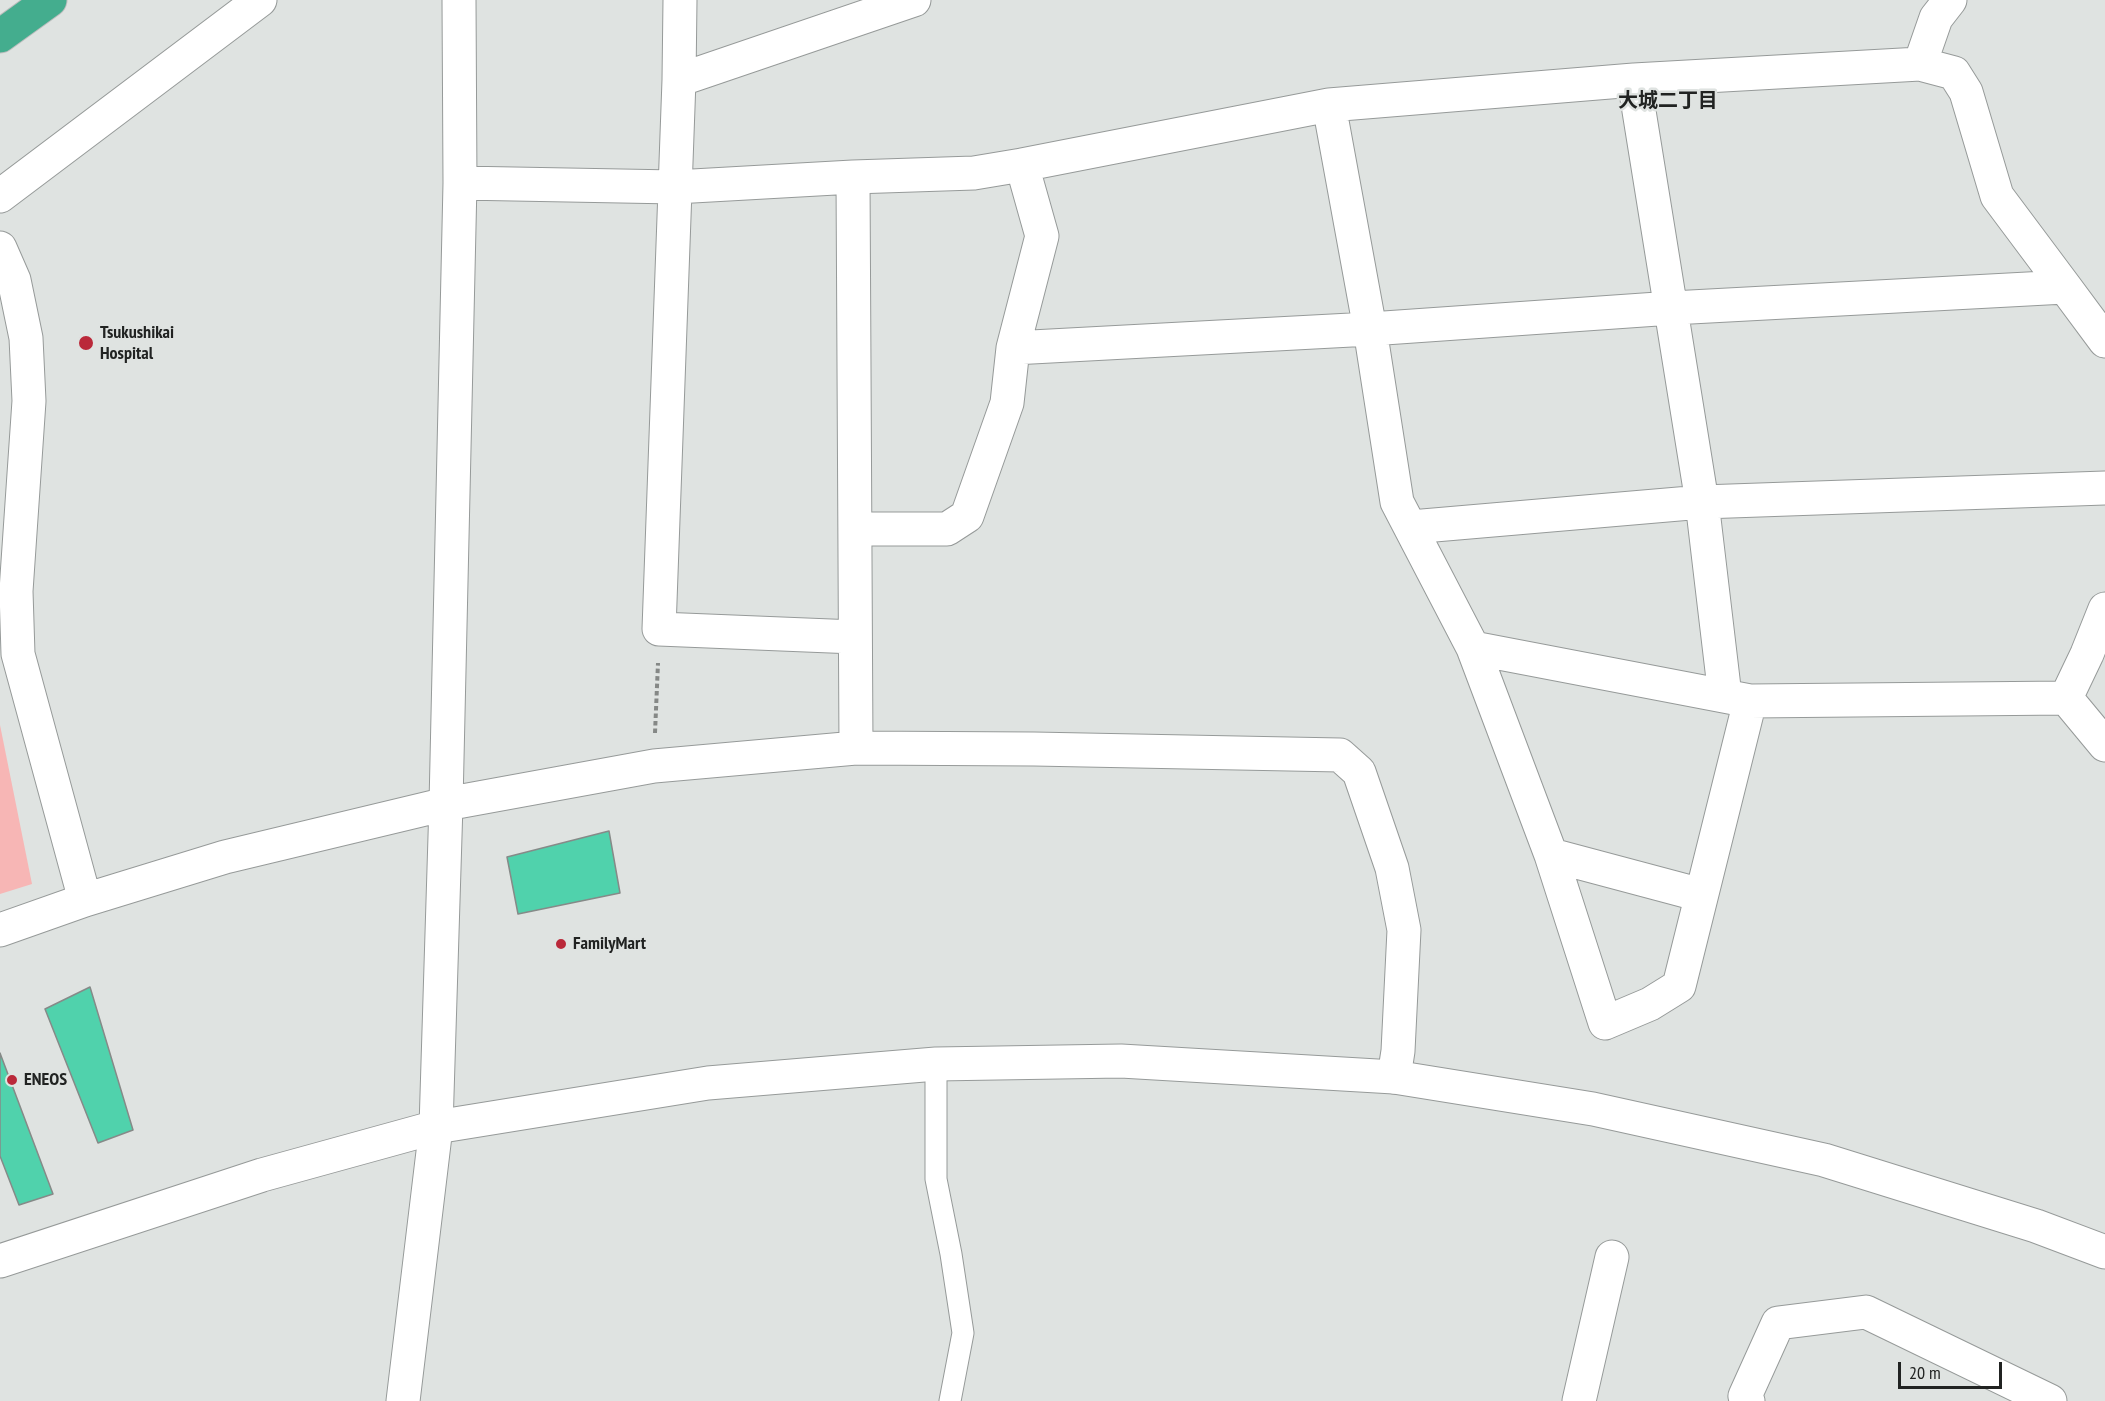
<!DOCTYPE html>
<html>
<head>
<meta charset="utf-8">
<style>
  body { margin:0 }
  #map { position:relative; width:2105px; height:1401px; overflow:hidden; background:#dfe3e1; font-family:"PT Sans Narrow",sans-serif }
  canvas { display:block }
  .scale { position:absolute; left:1898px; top:1362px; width:104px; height:27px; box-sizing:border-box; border:3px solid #212322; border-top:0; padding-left:8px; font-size:18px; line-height:21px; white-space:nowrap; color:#212322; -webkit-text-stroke:4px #dfe3e1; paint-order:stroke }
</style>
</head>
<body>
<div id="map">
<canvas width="2105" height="1401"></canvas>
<div class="scale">20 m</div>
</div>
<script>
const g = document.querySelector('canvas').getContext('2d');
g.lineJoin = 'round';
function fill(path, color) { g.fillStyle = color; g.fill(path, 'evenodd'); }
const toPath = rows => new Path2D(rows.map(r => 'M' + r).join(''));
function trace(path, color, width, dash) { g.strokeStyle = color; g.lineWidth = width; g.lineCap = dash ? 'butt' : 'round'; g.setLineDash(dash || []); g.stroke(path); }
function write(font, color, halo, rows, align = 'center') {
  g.font = font + ' "PT Sans Narrow","Noto Sans JP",sans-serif'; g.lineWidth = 5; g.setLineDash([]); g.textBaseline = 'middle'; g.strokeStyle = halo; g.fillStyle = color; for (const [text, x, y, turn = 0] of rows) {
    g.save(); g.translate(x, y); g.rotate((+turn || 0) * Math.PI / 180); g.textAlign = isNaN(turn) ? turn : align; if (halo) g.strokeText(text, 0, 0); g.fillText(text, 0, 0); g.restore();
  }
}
fill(toPath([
  [0,725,32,884,0,894]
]), '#f7b6b5');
const building = toPath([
  [609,831,620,893,518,914,507,857,609,831],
  [90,987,133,1130,98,1143,45,1009,90,987],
  [0,1053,53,1194,19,1205,0,1156,0,1053]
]);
fill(building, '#50d2ac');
trace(building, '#868a88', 1.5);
const service = toPath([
  [936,1064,936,1179,951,1254,963,1333,950,1401]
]);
const minor = toPath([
  [680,0,679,80,914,0],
  [1920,64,1936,18,1950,0],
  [679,80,659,629,855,637],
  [1634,80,1702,502,1725,696],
  [1329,105,1370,329,1397,502,1473,648,1551,855,1605,1023,1650,1004,1679,986,1750,701],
  [853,177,856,748],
  [460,183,675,187,853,177,974,173,1022,165],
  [0,248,14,280,26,338,29,401,16,591,18,654,85,900],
  [2065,287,1672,308,1370,329,1013,348,1042,236,1022,165,1329,105,1634,80,1920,64,1954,73,1966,92,1997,196,2065,287,2105,341],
  [1411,527,1702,502,2105,488],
  [855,529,947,529,967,516,1007,403,1013,348],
  [1473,648,1750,701,2066,698,2087,654,2105,609],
  [2066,698,2105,745],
  [1551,855,1701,895],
  [0,930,85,900,225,857,446,804,654,766,856,748,1034,749,1340,755,1359,772,1392,868,1404,930,1398,1051,1394,1077],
  [403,1401,436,1127,446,804,460,183,459,0],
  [1579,1401,1612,1257],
  [1748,1401,1745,1396,1778,1323,1866,1312,2050,1401]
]);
const tertiary = toPath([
  [0,196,260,0],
  [0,1261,262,1175,436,1127,708,1083,936,1064,1121,1061,1394,1077,1593,1109,1824,1160,2036,1226,2105,1252]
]);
const motorway = toPath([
  [0,36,50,0]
]);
trace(service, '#969a99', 23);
trace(minor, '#969a99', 35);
trace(tertiary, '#969a99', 35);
trace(motorway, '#bcbdbd', 35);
trace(toPath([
  [655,733,658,663]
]), '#858886', 4, [4.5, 3]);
trace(service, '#fff', 21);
trace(minor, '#fff', 33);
trace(tertiary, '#fff', 33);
trace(motorway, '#44ad8e', 33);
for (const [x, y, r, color] of [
  [86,343,8,"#ba293a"],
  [561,944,6,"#ba293a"],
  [12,1080,6,"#ba293a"]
]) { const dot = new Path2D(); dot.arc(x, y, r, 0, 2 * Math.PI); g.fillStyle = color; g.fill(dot); trace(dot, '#dfe3e1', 2); }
write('bold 18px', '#212322', '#dfe3e1', [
  ["Tsukushikai",100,333],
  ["Hospital",100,354],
  ["FamilyMart",573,944],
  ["ENEOS",24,1080]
], 'left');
write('bold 20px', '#212322', '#dfe3e1', [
  ["大城二丁目",1668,101]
]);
</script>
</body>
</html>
